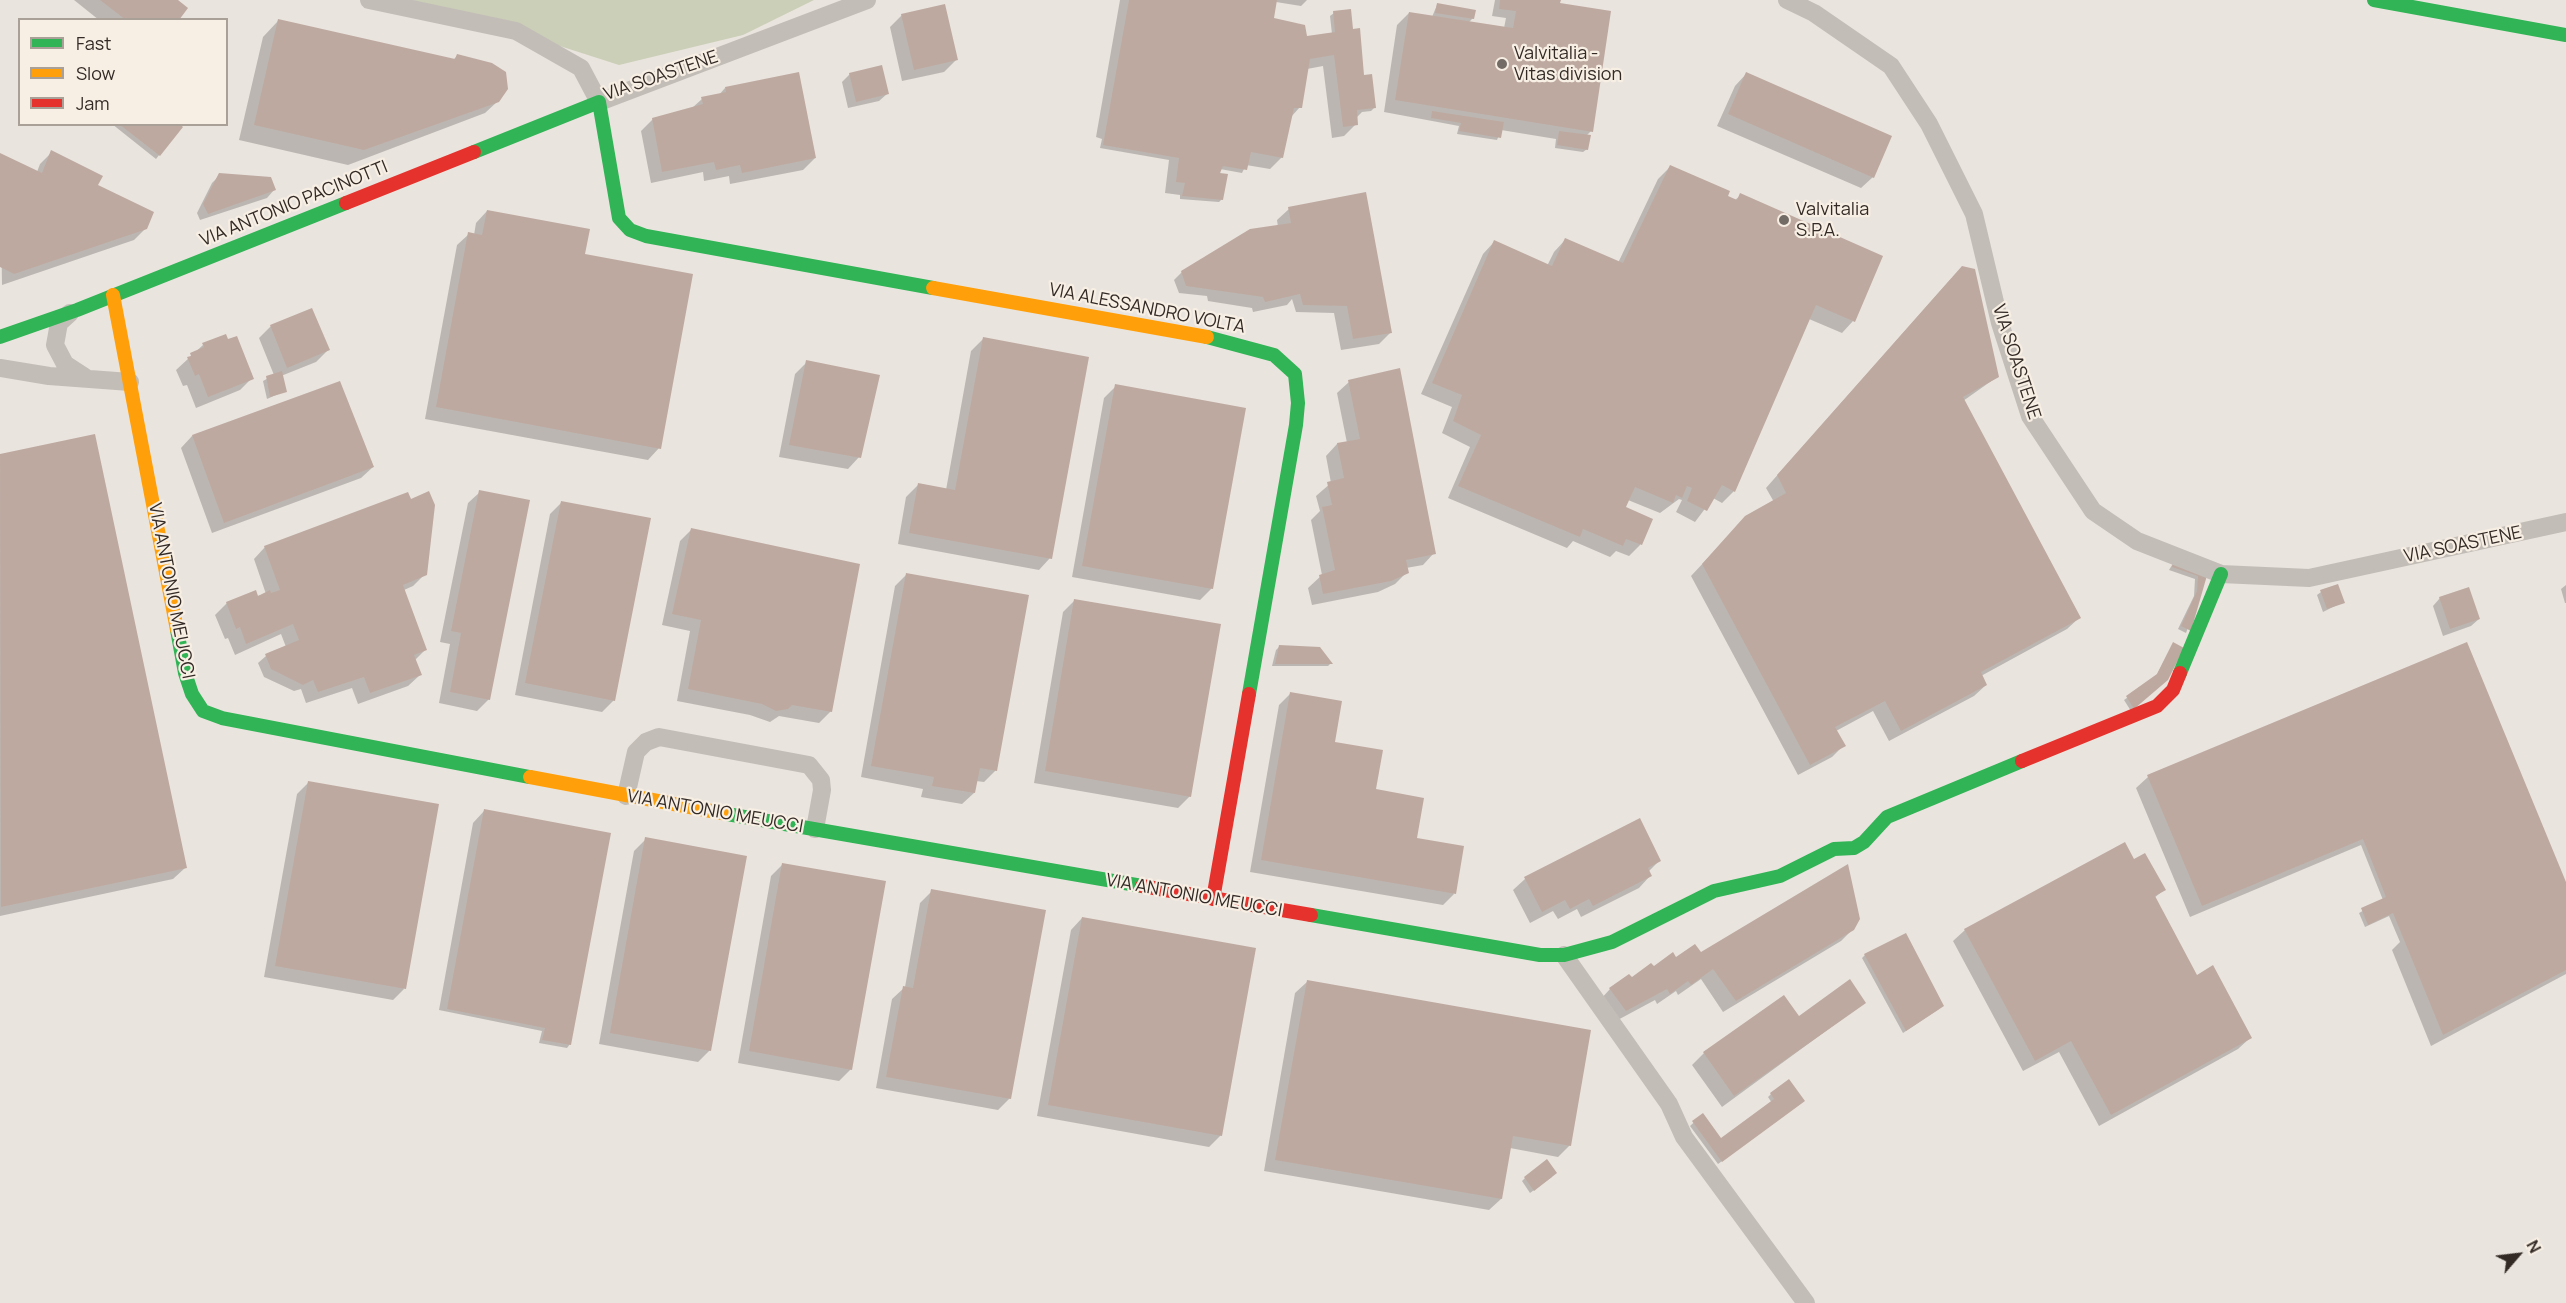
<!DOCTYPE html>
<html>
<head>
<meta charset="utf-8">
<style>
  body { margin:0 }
  #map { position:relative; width:2566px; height:1303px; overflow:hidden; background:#eae4de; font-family:Manrope,sans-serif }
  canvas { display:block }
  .legend { position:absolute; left:18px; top:18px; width:210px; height:108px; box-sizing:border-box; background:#f8efe4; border:2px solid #a9a098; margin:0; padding:8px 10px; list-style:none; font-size:18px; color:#332a26 }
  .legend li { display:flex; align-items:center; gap:12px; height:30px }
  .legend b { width:30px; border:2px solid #a9a098 }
  .north { position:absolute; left:2488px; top:1225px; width:60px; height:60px; -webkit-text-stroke:4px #f8efe4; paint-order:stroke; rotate:62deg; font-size:16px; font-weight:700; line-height:24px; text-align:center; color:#332a26 }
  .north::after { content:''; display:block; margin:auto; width:21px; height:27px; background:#332a26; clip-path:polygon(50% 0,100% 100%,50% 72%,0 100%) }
</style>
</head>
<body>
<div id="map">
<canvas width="2566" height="1303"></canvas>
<ul class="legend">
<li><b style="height:8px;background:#30b455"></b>Fast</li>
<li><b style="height:8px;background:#ff9f0a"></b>Slow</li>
<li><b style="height:8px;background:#e5322d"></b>Jam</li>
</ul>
<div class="north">N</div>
</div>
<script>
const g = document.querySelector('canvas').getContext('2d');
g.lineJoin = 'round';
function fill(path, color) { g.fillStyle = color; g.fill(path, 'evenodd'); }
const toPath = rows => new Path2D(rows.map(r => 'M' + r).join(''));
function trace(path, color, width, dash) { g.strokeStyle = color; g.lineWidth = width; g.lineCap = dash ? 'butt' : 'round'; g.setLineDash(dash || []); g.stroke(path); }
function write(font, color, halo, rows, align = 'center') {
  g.font = font + ' Manrope,sans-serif'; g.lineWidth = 4.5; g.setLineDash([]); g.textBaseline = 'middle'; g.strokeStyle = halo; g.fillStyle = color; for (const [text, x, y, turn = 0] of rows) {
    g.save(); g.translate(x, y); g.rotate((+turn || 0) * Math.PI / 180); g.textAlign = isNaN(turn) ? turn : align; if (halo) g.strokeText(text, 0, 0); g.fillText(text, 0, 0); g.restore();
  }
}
fill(toPath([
  [409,0,814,0,743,35,619,65,432,5]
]), '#cbcfb8');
fill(toPath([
  [74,0,176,0,177,20,99,20],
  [1120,0,1307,0,1301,6,1276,2,1273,20,1305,38,1332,34,1330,16,1334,13,1352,28,1363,79,1374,108,1371,111,1362,112,1356,118,1356,124,1344,136,1332,138,1323,66,1307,69,1300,107,1291,117,1282,157,1270,169,1246,165,1242,173,1220,169,1222,199,1219,202,1180,199,1180,195,1165,193,1169,160,1100,148,1102,139,1096,137],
  [1495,0,1559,0,1591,131,1586,136,1587,149,1583,152,1555,148,1556,139,1501,130,1497,140,1457,134,1459,126,1384,112,1397,25,1409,13,1432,17,1437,5,1473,18,1468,23,1504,28,1506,18,1492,16],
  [902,15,956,60,944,72,902,81,890,27],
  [278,21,453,60,458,55,498,101,485,113,348,165,239,140,263,37],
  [850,74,887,94,879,101,848,108,842,82],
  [1746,74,1873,177,1861,188,1717,126,1735,86],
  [725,88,815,158,803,170,730,184,729,176,704,181,703,172,651,183,641,131,653,119,692,108,702,99,718,96],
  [112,124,177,124,181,127,156,159],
  [52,152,146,228,134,240,2,285,0,154,37,172,40,164],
  [1670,167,1735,200,1741,195,1853,321,1842,333,1809,319,1734,491,1722,503,1713,498,1695,522,1676,512,1682,500,1679,499,1660,513,1628,500,1624,508,1651,520,1640,545,1629,556,1616,551,1610,557,1573,541,1567,548,1448,498,1470,447,1442,433,1452,407,1421,394,1483,254,1494,242,1547,266,1554,252,1565,240,1618,263,1658,179],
  [220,175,274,190,267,198,200,220,197,213,212,183],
  [1289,209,1391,332,1379,344,1341,350,1334,313,1296,312,1292,299,1287,305,1253,312,1252,308,1208,301,1207,296,1179,293,1174,280,1182,272,1278,227,1277,220],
  [487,211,583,256,659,448,648,460,425,419,457,245,469,234,474,235,476,223],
  [1950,280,1997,377,1963,401,2079,618,2067,629,1981,676,1986,685,1974,696,1889,741,1873,711,1836,731,1844,745,1832,757,1798,775,1691,576,1734,530,1774,502,1766,488],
  [271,326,328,350,316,362,281,376,285,391,267,399,263,381,274,375,259,338],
  [983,339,1050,558,1039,570,898,544,906,497,918,485,946,490,971,351],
  [203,345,252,378,240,390,196,408,187,385,183,386,176,370],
  [807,362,859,457,848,469,779,457,795,374],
  [1349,382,1434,553,1423,565,1406,568,1407,572,1395,584,1378,592,1312,605,1308,588,1322,575,1311,520,1320,511,1316,496,1331,483,1326,456,1337,444,1347,443,1337,393],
  [339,383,373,467,361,478,212,533,181,448,192,436],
  [1116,386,1212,588,1200,600,1072,577,1104,398],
  [94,435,185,868,173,879,0,916,0,455],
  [480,492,489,699,477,711,439,703,450,644,440,642,468,503],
  [561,503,614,700,602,712,515,695,550,514],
  [692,529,831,711,819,723,779,716,770,722,750,715,677,701,690,631,662,625,680,541],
  [265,547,425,574,413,586,404,590,425,650,414,661,420,675,408,686,358,704,352,688,306,703,301,689,294,691,264,677,258,663,266,656,286,647,281,634,235,655,228,638,225,639,215,615,227,603,266,594,254,559],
  [2174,562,2207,573,2186,633,2178,629,2194,596,2195,579,2169,570],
  [907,574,996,770,984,782,976,781,974,793,962,804,921,797,923,789,861,777,895,586],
  [2566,585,2566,603,2565,603,2561,589],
  [2321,592,2343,602,2323,612,2317,595],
  [2440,598,2479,619,2471,626,2443,636,2433,606],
  [1075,600,1190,796,1178,808,1034,783,1063,612],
  [2173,644,2182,649,2131,711,2124,700,2155,678],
  [2466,644,2566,886,2566,974,2431,1046,2392,950,2400,942,2389,916,2365,927,2359,913,2383,900,2361,845,2190,917,2136,788,2148,777],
  [1279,647,1331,663,1328,666,1272,666,1276,650],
  [1291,693,1415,839,1454,894,1443,905,1250,872,1279,705],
  [309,782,404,989,393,1000,264,977,297,794],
  [484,811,570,1044,567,1048,539,1043,542,1031,439,1010,473,823],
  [646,839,710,1050,698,1062,599,1044,634,851],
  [1660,860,1648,872,1650,876,1639,888,1581,917,1577,909,1558,919,1553,911,1530,923,1513,890,1525,879],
  [2134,861,2164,890,2154,898,2197,977,2250,1038,2238,1049,2099,1126,2059,1052,2023,1071,1953,941,1965,930],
  [783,864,851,1069,839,1081,738,1063,771,876],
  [932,891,1010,1098,998,1110,876,1088,892,999,905,987,920,903],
  [1082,918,1221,1135,1209,1147,1037,1116,1071,930],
  [1853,929,1841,941,1723,1012,1701,979,1678,995,1676,991,1657,1004,1655,1000,1614,1022,1599,1001,1610,989,1676,959],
  [1865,955,1939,1009,1903,1033,1862,958],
  [1307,982,1570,1145,1558,1157,1510,1148,1501,1199,1489,1210,1264,1171,1295,993],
  [1783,997,1798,1018,1864,1003,1722,1107,1692,1065,1704,1053],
  [1771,1094,1800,1104,1718,1164,1690,1126,1702,1115,1720,1140,1772,1103,1768,1097],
  [1552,1177,1530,1193,1522,1181,1525,1178]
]), '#0003');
fill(toPath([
  [100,0,178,0,188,8,179,20,126,20],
  [1129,0,1277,0,1274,18,1305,25,1307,36,1335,32,1333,11,1351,9,1353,29,1360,28,1364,75,1372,74,1376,108,1357,110,1358,125,1343,127,1334,55,1310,59,1302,108,1294,108,1283,158,1251,152,1247,170,1223,166,1220,173,1228,174,1223,200,1182,196,1185,183,1176,182,1179,158,1103,145],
  [1500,0,1561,0,1560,3,1611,11,1593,132,1395,100,1409,12,1513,28,1516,11,1499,9],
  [1437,3,1476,10,1474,19,1435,13],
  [945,4,958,60,914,70,901,14],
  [278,19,455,59,457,54,492,63,506,72,508,89,499,102,364,150,254,125],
  [882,65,889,94,856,102,849,73],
  [799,72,816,158,742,173,740,165,716,170,714,162,662,172,652,118,703,104,701,97,726,92,725,87],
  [1746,72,1892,136,1874,178,1728,114],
  [1432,111,1504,122,1501,138,1459,131,1461,123,1431,118],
  [119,124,180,124,183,127,160,156],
  [1559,131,1591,135,1588,150,1557,145],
  [51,150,103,176,98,185,154,212,147,229,14,274,0,267,0,153,42,173],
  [1670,165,1730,191,1728,196,1737,200,1740,193,1883,256,1855,322,1816,305,1735,492,1722,485,1707,511,1687,501,1692,488,1687,486,1682,498,1676,495,1673,503,1635,487,1626,507,1653,519,1642,545,1626,539,1623,546,1583,529,1580,537,1458,486,1481,435,1453,421,1462,395,1432,383,1494,240,1552,266,1565,238,1623,263],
  [219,173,271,177,276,190,208,214,203,204],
  [1366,192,1392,333,1353,339,1347,306,1303,305,1300,294,1265,302,1263,297,1186,286,1181,271,1250,229,1291,223,1288,207],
  [487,210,590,229,585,254,693,274,661,449,436,407,468,232,482,235],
  [1962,266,1975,269,1999,377,1963,397,2081,618,1981,672,1987,685,1901,731,1885,701,1835,727,1846,746,1810,765,1702,564,1745,516,1786,493,1777,475],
  [312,308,330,350,287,368,270,325],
  [226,334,228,339,237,336,254,379,208,397,199,374,195,376,187,357,191,356,190,353,204,347,202,343],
  [983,337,1089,357,1052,559,909,533,918,483,955,490],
  [806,360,880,375,861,458,789,445],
  [1400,368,1436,554,1406,560,1409,573,1391,581,1323,594,1319,575,1335,570,1322,507,1332,505,1327,482,1344,478,1337,443,1360,439,1348,380],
  [282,371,287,392,270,397,266,376],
  [340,381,374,467,224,523,192,435],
  [1115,384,1246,408,1213,589,1082,566],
  [95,434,187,868,1,907,0,454],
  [479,490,530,500,490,700,450,692,461,633,451,631],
  [429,491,435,505,427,575,403,585,427,650,414,655,422,675,370,693,364,677,318,692,313,680,303,685,271,669,265,654,299,640,293,624,246,644,240,627,236,629,226,602,256,590,258,596,270,590,271,593,280,590,264,546,408,492,411,499],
  [561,501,651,518,615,701,525,683],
  [691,528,860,564,832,712,792,705,788,709,776,711,762,704,688,689,701,620,672,614],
  [2173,560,2208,572,2191,631,2181,626,2197,591,2198,576,2172,567],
  [906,573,1029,595,997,771,980,768,975,793,932,786,934,777,871,766],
  [2338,584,2345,603,2327,609,2320,590],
  [2469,587,2480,619,2450,629,2439,597],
  [1074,599,1221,624,1191,797,1045,771],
  [2173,642,2184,648,2168,680,2134,709,2126,696,2157,674],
  [2467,642,2566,882,2566,970,2443,1035,2393,913,2368,925,2361,908,2386,897,2363,839,2202,906,2147,775],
  [1279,645,1320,647,1333,664,1275,664],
  [1290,692,1342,701,1335,742,1383,750,1376,789,1424,798,1417,838,1464,846,1456,894,1261,860],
  [308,781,439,804,406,989,275,966],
  [484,809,611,833,571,1045,542,1040,545,1028,447,1009],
  [1640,818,1661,861,1648,868,1652,876,1593,906,1589,899,1570,909,1565,900,1542,912,1524,877],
  [645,837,747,856,711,1051,610,1033],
  [2125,842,2134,859,2145,853,2166,890,2155,896,2197,975,2213,965,2252,1038,2111,1115,2071,1041,2035,1061,1964,929],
  [782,863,886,881,852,1070,749,1051],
  [1848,864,1860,919,1854,930,1736,1001,1713,969,1691,985,1688,981,1670,994,1667,989,1626,1011,1609,988,1629,974,1632,977,1651,963,1654,966,1673,952,1676,957,1695,944,1701,952],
  [931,889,1046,910,1011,1099,886,1077,903,986,913,988],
  [1082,917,1256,948,1222,1136,1048,1105],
  [1906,933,1944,1006,1906,1031,1864,954],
  [1850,979,1866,1003,1734,1096,1703,1052,1784,995,1799,1016],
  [1307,980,1591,1030,1571,1146,1513,1136,1502,1199,1275,1160],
  [1789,1079,1805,1101,1722,1162,1692,1121,1703,1113,1721,1138,1774,1099,1770,1093],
  [1547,1159,1557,1173,1534,1191,1524,1177]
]), '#bda9a0');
trace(toPath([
  [369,0,516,31,581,68,599,102,867,0],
  [1787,0,1814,13,1891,66,1929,124,1974,214,2000,323,2030,416,2093,511,2137,541,2221,574,2309,578,2566,522],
  [70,313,59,323,55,345,65,364,85,377],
  [0,368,49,376,130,382],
  [626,796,636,752,646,742,659,737,809,765,821,780,822,790,815,829],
  [1564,955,1669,1104,1684,1137,1806,1303]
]), '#c3bdb7', 18);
trace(toPath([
  [2374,0,2566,35],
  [474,152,599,102,619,218,630,230,646,236,933,288],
  [0,337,77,310,346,203],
  [1207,337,1274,355,1295,374,1298,403,1296,425,1249,694],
  [177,630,185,673,192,694,203,711,222,718,530,777],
  [2180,673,2221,574],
  [727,814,1142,886],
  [1311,915,1540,955,1564,955,1612,942,1714,891,1780,876,1834,849,1854,848,1864,842,1887,817,2022,761]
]), '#30b455', 14);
trace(toPath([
  [933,288,1207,337],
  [113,295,177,630],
  [530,777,727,814]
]), '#ff9f0a', 14);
trace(toPath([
  [346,203,474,152],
  [2022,761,2157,706,2173,690,2180,673],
  [1142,886,1311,915],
  [1213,899,1249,694]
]), '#e5322d', 14);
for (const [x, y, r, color] of [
  [1502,64,6,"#736b66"],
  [1784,220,6,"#736b66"]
]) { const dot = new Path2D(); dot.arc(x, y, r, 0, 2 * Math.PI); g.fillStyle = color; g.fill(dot); trace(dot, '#f8efe4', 2); }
write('18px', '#332a26', '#f8efe4', [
  ["Valvitalia -",1514,54],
  ["Vitas division",1514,75],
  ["Valvitalia",1796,210],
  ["S.P.A.",1796,231]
], 'left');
write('18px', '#332a26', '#f8efe4', [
  ["VIA SOASTENE",661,76,-19],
  ["VIA ANTONIO PACINOTTI",294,204,-22],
  ["VIA ALESSANDRO VOLTA",1147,309,11],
  ["VIA SOASTENE",2016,362,72],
  ["VIA SOASTENE",2463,545,-12],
  ["VIA ANTONIO MEUCCI",171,591,79],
  ["VIA ANTONIO MEUCCI",715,812,10],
  ["VIA ANTONIO MEUCCI",1194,896,10]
]);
</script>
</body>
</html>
